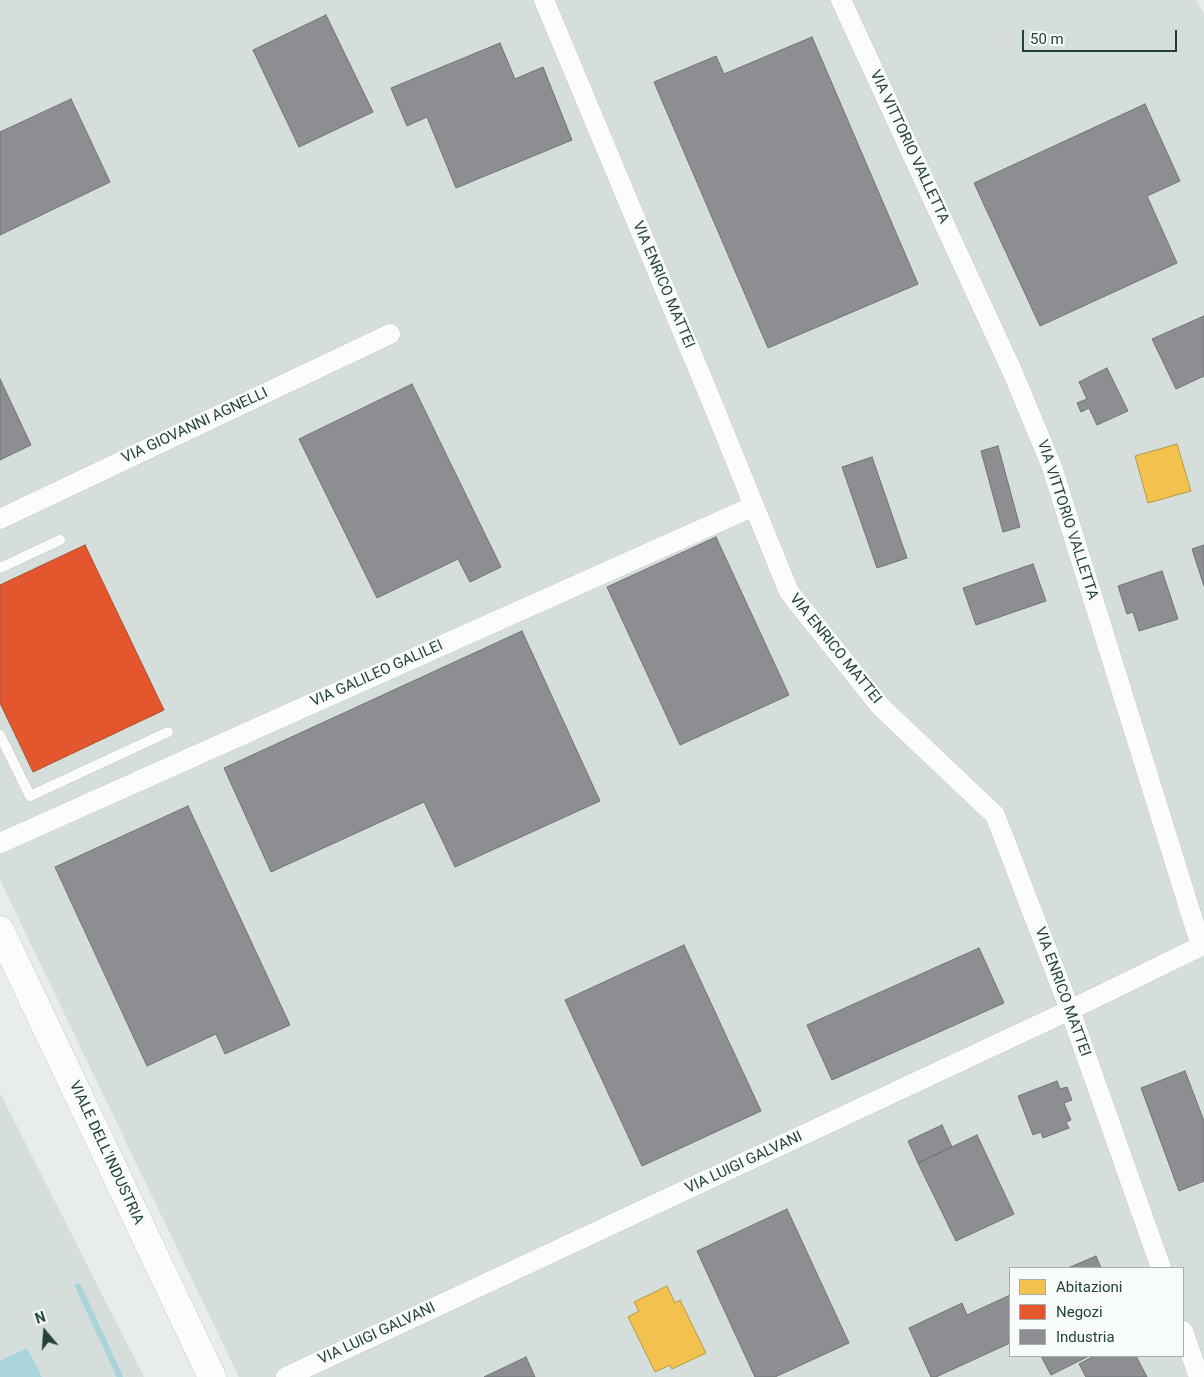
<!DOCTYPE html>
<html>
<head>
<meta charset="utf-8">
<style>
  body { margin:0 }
  #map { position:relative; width:1204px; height:1377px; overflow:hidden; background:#e8edeb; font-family:Roboto,sans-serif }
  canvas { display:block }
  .legend { position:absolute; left:1009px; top:1267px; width:175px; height:90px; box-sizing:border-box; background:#f7fbf9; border:1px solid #a3b1ad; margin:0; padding:6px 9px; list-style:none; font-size:15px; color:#24423a }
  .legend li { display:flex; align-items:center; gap:10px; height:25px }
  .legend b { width:25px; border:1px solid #a3b1ad }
  .north { position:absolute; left:20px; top:1307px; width:50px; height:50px; -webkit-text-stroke:4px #f7fbf9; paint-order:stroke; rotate:342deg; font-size:14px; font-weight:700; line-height:20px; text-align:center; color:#24423a }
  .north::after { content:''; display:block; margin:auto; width:18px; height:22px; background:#24423a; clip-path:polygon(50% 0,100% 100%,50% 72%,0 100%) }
  .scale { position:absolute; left:1022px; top:30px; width:155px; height:22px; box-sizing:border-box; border:2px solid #24423a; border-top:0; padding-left:6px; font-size:15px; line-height:18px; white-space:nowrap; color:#24423a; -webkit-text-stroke:4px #f7fbf9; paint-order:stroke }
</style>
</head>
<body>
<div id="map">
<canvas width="1204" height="1377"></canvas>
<ul class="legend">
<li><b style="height:14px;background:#f2c14e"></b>Abitazioni</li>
<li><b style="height:14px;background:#e4572e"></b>Negozi</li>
<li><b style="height:14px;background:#8d8d92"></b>Industria</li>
</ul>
<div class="north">N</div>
<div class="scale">50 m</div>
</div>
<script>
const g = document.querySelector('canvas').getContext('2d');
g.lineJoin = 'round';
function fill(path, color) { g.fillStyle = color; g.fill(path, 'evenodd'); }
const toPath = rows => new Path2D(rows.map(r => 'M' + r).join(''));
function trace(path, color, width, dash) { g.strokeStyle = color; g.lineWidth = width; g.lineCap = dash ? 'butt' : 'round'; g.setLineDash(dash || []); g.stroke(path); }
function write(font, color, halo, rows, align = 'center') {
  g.font = font + ' Roboto,sans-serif'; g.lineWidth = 5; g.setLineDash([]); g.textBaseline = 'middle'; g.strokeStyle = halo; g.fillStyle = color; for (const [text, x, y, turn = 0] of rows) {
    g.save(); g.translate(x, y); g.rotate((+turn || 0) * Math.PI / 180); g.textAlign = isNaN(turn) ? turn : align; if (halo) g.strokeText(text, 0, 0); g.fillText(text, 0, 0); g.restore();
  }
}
fill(toPath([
  [0,0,1196,0,1204,14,1204,1377,239,1377,0,880],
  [1010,1268,1183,1268,1183,1356,1010,1356],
  [0,1093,144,1377,0,1377]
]), '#d6dedb');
fill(toPath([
  [27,1348,42,1377,0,1377,0,1361]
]), '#a9d4db');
const homes = toPath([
  [1177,444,1191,491,1148,503,1135,456,1177,444],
  [667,1286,675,1303,680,1300,706,1353,672,1369,670,1365,655,1372,628,1317,639,1311,634,1302,667,1286]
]);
fill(homes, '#f2c14e');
trace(homes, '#b49b48', 1);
const shops = toPath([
  [85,545,164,710,33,772,0,703,0,585,85,545]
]);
fill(shops, '#e4572e');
trace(shops, '#aa5132', 1);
const industry = toPath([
  [326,15,373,112,299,147,253,50,326,15],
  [812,37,918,284,768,348,654,82,716,56,724,74,812,37],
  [500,43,515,79,543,67,572,140,456,188,427,117,407,126,391,88,500,43],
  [71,99,110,182,0,235,0,132,71,99],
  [1145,104,1180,181,1147,196,1177,263,1040,326,974,183,1145,104],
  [1204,316,1204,376,1176,389,1152,339,1204,316],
  [1107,368,1128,411,1097,425,1089,408,1081,412,1077,403,1087,399,1079,382,1107,368],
  [0,379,31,445,0,460,0,379],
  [412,384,501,567,470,582,458,559,377,598,299,439,412,384],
  [998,446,1020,527,1003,532,981,451,998,446],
  [872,457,907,558,877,568,842,467,872,457],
  [716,537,789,695,680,745,607,587,716,537],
  [1204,545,1204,586,1192,549,1204,545],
  [1033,564,1046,601,976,625,963,588,1033,564],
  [1162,571,1178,619,1139,631,1133,612,1127,614,1118,586,1162,571],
  [522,631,600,801,455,867,424,802,271,872,224,768,522,631],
  [188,806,290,1025,225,1054,216,1034,147,1066,55,867,188,806],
  [684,945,761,1111,642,1166,565,1000,684,945],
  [979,948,1004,1003,832,1080,807,1025,979,948],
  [1185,1071,1204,1121,1204,1181,1179,1191,1141,1088,1185,1071],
  [1057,1081,1060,1089,1067,1087,1072,1100,1064,1103,1071,1120,1066,1122,1069,1128,1043,1138,1041,1132,1033,1135,1018,1096,1057,1081],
  [942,1125,952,1147,918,1163,908,1141,942,1125],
  [977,1135,1014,1214,956,1241,918,1163,977,1135],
  [787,1209,849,1343,775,1377,755,1377,697,1251,787,1209],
  [1096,1256,1101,1268,1068,1268,1096,1256],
  [1010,1295,1010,1343,936,1377,931,1377,909,1328,962,1303,967,1315,1010,1295],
  [1041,1356,1089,1356,1051,1375,1041,1356],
  [1094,1356,1136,1356,1147,1377,1086,1377,1079,1364,1094,1356],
  [526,1357,535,1377,484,1377,526,1357]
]);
fill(industry, '#8d8d92');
trace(industry, '#6e7678', 1);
trace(toPath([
  [78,1286,120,1377]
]), '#a9d4db', 6);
const service = toPath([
  [0,568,60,540],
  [0,735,30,796,168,732]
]);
const minor = toPath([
  [544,0,709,395,789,592,881,707,995,815,1070,1010,1161,1268],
  [0,519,390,334],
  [0,843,754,506],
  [1183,1331,1199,1377],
  [286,1377,1070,1010,1201,946,1052,467,1013,373,841,0]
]);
const secondary = toPath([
  [0,930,212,1377]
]);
trace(service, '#c5cac8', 11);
trace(minor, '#c5cac8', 21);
trace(secondary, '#c3cbc8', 29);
trace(service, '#fcfcfc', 10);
trace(minor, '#fcfcfc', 20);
trace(secondary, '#fcfcfc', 28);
write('15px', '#24423a', '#f7fbf9', [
  ["VIA VITTORIO VALLETTA",909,147,65],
  ["VIA ENRICO MATTEI",663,285,67],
  ["VIA GIOVANNI AGNELLI",195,426,-25],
  ["VIA VITTORIO VALLETTA",1067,520,72],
  ["VIA ENRICO MATTEI",835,649,51],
  ["VIA GALILEO GALILEI",377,674,-24],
  ["VIA ENRICO MATTEI",1062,992,70],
  ["VIALE DELL'INDUSTRIA",106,1153,65],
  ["VIA LUIGI GALVANI",744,1163,-25],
  ["VIA LUIGI GALVANI",377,1334,-25]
]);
</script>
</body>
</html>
